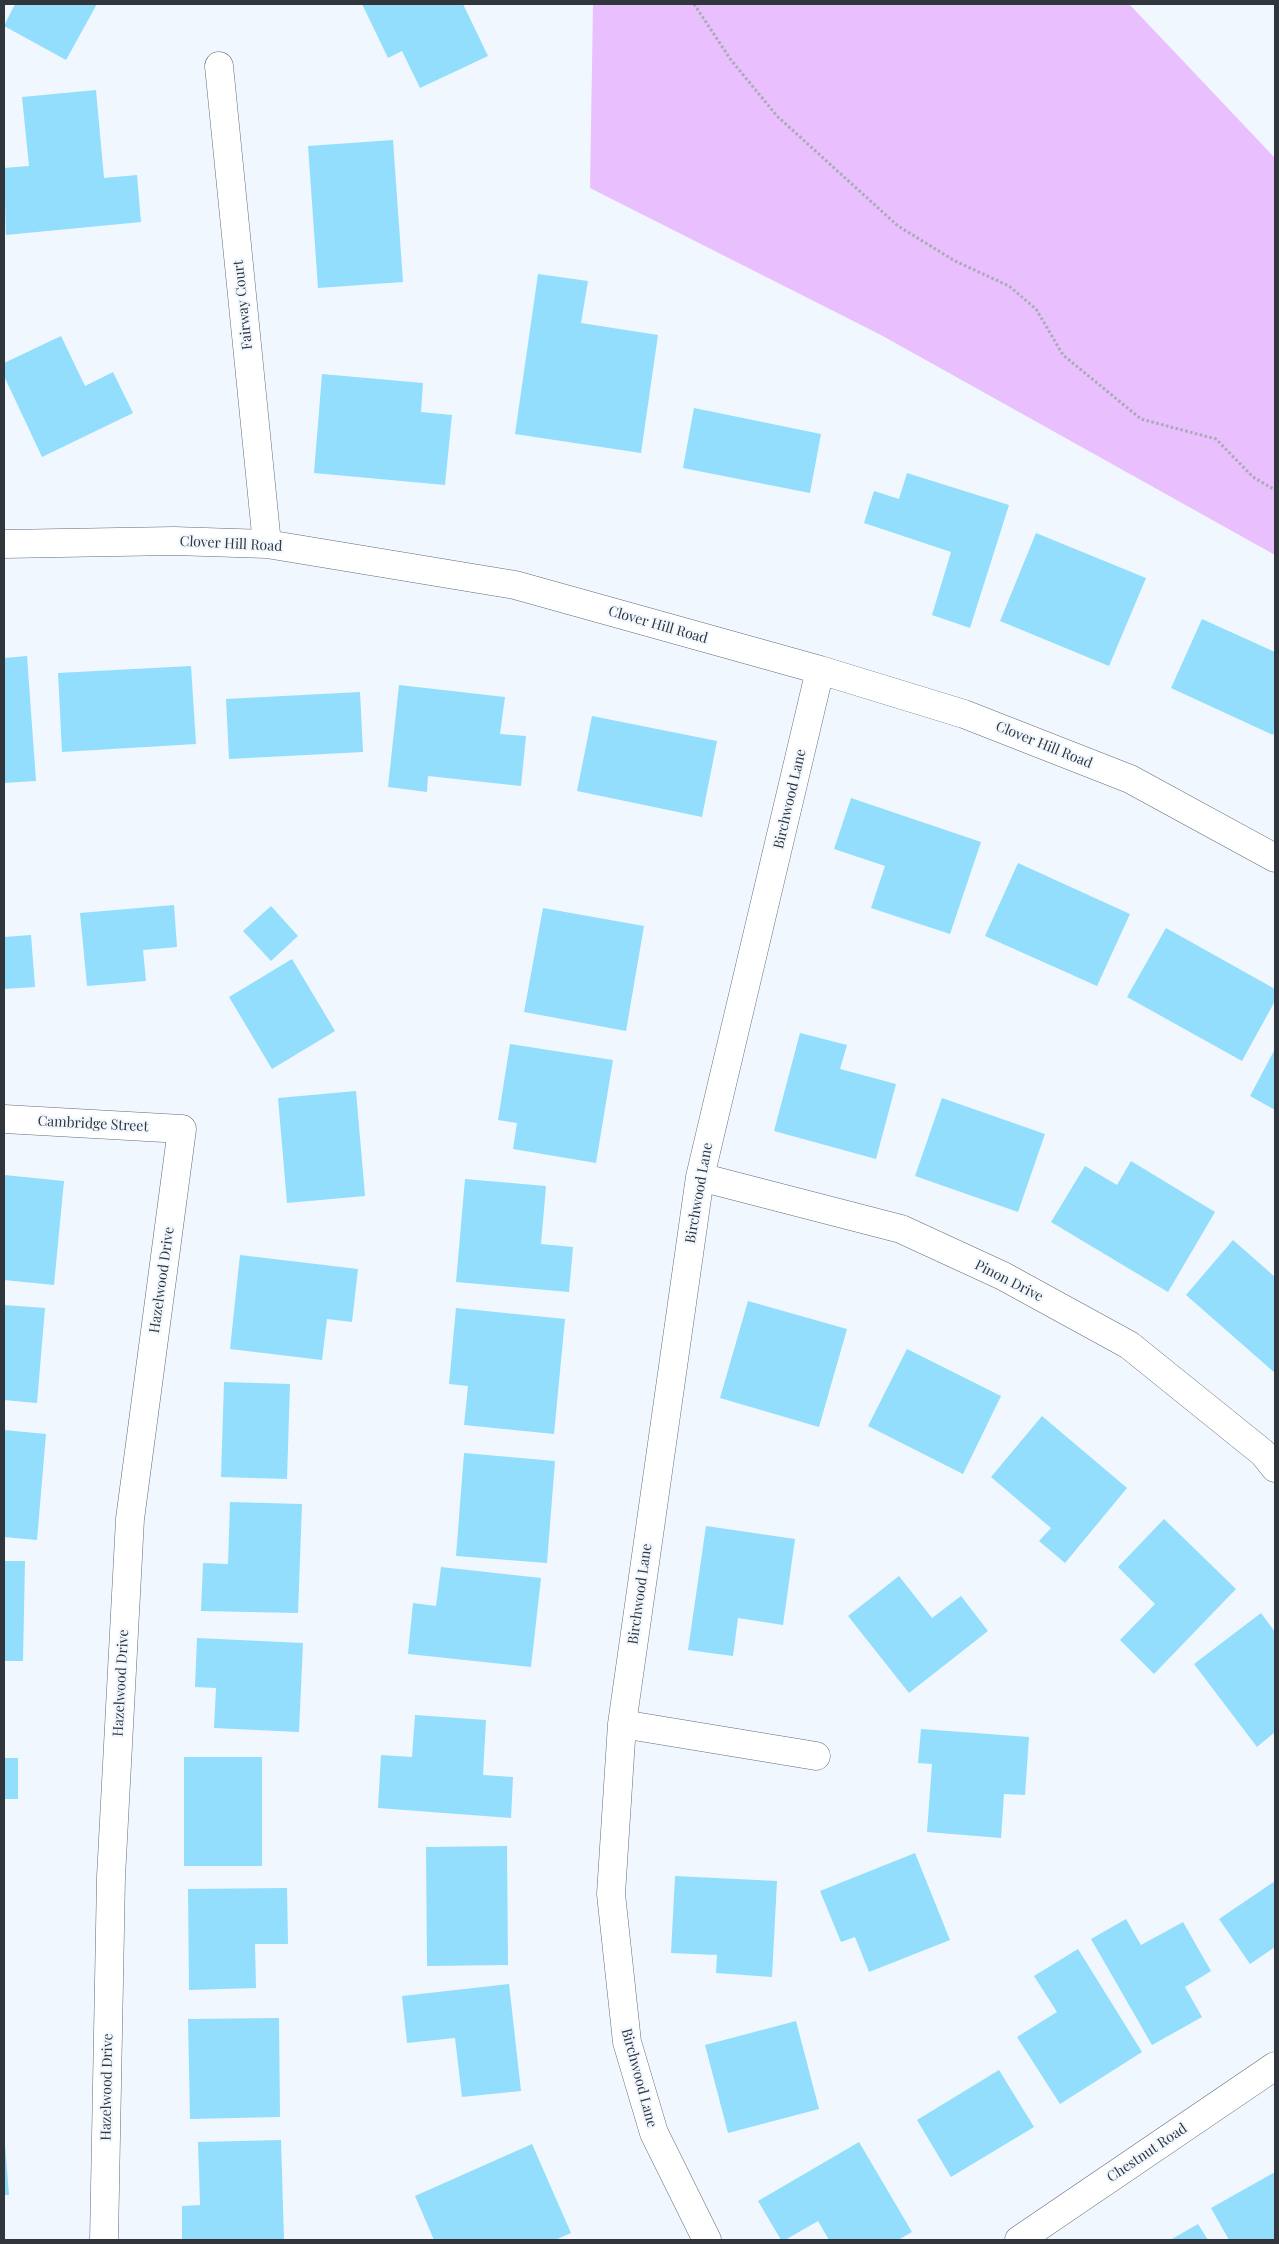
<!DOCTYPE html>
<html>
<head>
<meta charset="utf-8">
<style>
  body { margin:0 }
  #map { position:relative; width:1279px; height:2244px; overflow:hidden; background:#f1f7fe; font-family:"Playfair Display",serif }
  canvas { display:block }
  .frame { position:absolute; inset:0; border:5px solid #31363c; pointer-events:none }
</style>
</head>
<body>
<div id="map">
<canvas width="1279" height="2244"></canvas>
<div class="frame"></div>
</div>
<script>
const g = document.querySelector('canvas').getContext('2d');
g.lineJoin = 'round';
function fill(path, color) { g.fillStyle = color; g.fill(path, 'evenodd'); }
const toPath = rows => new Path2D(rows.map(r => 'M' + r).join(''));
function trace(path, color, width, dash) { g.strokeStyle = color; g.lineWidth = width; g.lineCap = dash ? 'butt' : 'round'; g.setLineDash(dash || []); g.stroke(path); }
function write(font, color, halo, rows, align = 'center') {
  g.font = font + ' "Playfair Display",serif'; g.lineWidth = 4; g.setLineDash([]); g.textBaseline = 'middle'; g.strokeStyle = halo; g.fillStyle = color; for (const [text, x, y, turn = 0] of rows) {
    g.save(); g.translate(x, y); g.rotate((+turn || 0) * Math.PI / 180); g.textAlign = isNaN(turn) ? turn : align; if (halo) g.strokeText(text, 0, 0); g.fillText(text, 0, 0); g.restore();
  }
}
fill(toPath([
  [593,4,1129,4,1275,158,1275,555,881,335,590,188]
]), '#e9bffe');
fill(toPath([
  [15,4,97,4,66,60,4,26],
  [362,4,463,4,488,56,420,88,402,51,388,58],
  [96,90,104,178,137,175,141,222,6,235,4,168,29,166,22,97],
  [393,140,403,282,318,288,308,146],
  [538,274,588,281,581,323,658,335,641,453,515,434],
  [61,336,85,386,113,372,133,413,42,457,4,376,4,363],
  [322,374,423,383,421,412,452,415,445,485,314,473],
  [694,408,821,434,810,493,683,468],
  [907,473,1009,505,970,628,932,615,951,552,864,523,874,491,899,499],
  [1036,533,1146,578,1109,666,1000,621],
  [1202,619,1275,652,1275,729,1273,735,1171,688],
  [27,656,36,781,4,783,4,658],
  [191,666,196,744,62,752,58,673],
  [399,685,505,697,500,734,526,736,521,786,428,776,427,792,388,787],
  [360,692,363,752,229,759,226,699],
  [592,716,717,741,702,817,577,791],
  [851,798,981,842,950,934,871,908,885,866,834,849],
  [1018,863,1130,914,1097,986,985,936],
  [174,905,177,947,143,950,146,981,87,986,80,913],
  [271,906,298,936,271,961,243,931],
  [543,908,644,926,626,1031,524,1012],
  [1166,928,1275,989,1275,1001,1242,1061,1127,997],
  [31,935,35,987,4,989,4,937],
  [292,959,335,1031,272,1069,229,997],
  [800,1033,847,1045,840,1069,896,1084,876,1159,774,1131],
  [510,1044,613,1060,596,1163,513,1149,517,1123,498,1120],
  [1275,1049,1275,1110,1250,1096],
  [356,1091,365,1196,287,1203,278,1098],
  [942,1098,1045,1134,1018,1212,915,1176],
  [1131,1161,1215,1212,1168,1292,1051,1222,1085,1166,1117,1185],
  [4,1175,64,1181,54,1285,4,1280],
  [465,1179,546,1186,541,1244,573,1247,569,1292,456,1282],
  [1233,1240,1275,1277,1275,1373,1186,1295],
  [240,1255,358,1269,352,1322,327,1319,322,1360,230,1349],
  [748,1301,847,1329,819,1427,720,1398],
  [4,1305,45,1308,37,1403,4,1400],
  [456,1308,565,1319,554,1434,464,1425,468,1386,449,1384],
  [907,1349,1001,1396,963,1474,868,1426],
  [224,1382,290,1384,287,1479,221,1477],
  [1042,1416,1127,1488,1065,1563,1039,1541,1051,1528,991,1477],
  [4,1430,46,1434,37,1540,4,1537],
  [464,1453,555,1461,547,1563,456,1556],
  [230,1502,302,1504,298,1613,201,1611,203,1563,228,1564],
  [1164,1519,1236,1589,1154,1674,1120,1640,1155,1604,1118,1567],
  [706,1526,795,1539,783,1625,738,1618,733,1656,688,1650],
  [4,1561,25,1561,23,1661,4,1661],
  [441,1567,541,1578,531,1667,408,1654,413,1603,436,1606],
  [899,1576,932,1618,961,1596,988,1631,909,1693,848,1616],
  [1261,1613,1275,1632,1275,1732,1257,1747,1194,1664],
  [197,1638,303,1643,299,1732,214,1728,216,1688,195,1687],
  [415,1715,486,1720,483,1775,513,1777,511,1818,378,1808,381,1755,412,1757],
  [921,1729,1029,1737,1025,1795,1004,1794,1001,1838,927,1832,932,1764,918,1763],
  [184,1757,262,1757,262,1866,184,1866],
  [4,1758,18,1758,18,1799,4,1799],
  [507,1846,508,1965,427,1966,426,1847],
  [915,1853,950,1940,869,1972,855,1937,841,1942,820,1891],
  [675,1876,777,1881,772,1977,716,1973,717,1955,671,1953],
  [1275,1881,1275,1947,1250,1964,1219,1919],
  [287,1888,288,1944,255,1944,256,1988,189,1990,188,1889],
  [1126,1919,1141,1945,1183,1922,1211,1971,1185,1987,1202,2017,1152,2045,1091,1939],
  [1078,1949,1142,2052,1060,2104,1017,2037,1057,2012,1034,1976],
  [509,1984,521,2091,462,2097,455,2038,407,2043,402,1996],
  [279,2018,280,2117,190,2119,188,2019],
  [796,2021,819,2109,728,2133,705,2045],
  [999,2070,1034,2127,951,2177,917,2120],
  [4,2132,9,2195,4,2195],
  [281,2140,284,2240,182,2240,182,2206,200,2205,198,2142],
  [859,2142,912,2232,898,2240,829,2240,818,2221,785,2240,781,2240,758,2201],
  [532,2144,571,2233,555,2240,434,2240,415,2196],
  [1275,2172,1275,2240,1229,2240,1211,2208],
  [1198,2224,1208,2240,1170,2240]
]), '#93defc');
const minor = toPath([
  [219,66,267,544],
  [4,544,174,541,267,544,515,585,820,670,964,714,1130,779,1275,858],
  [4,1119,182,1129,130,1519,111,1877,104,2240],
  [700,1177,901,1229,1003,1276,1129,1345,1263,1453,1275,1468],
  [622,1724,816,1756],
  [707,2240,654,2133,627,2042,611,1894,622,1724,700,1177,820,670],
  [1019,2240,1275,2066]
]);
trace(minor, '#616c7b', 29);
trace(toPath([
  [694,4,731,60,777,116,898,226,955,261,1009,286,1036,309,1063,355,1141,419,1216,439,1253,477,1275,490]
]), '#a7acb3', 3, [2.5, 2.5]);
trace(minor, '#fff', 28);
write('14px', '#31363c', '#f1f7fe', [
  ["Fairway Court",243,305,-96],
  ["Clover Hill Road",231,544,3],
  ["Clover Hill Road",658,625,16],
  ["Clover Hill Road",1044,745,22],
  ["Birchwood Lane",790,799,-77],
  ["Cambridge Street",93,1124,3],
  ["Birchwood Lane",699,1193,-80],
  ["Hazelwood Drive",162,1280,-82],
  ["Pinon Drive",1009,1281,27],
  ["Birchwood Lane",640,1594,-82],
  ["Hazelwood Drive",121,1683,-87],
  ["Birchwood Lane",639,2078,75],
  ["Hazelwood Drive",107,2087,-89],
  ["Chestnut Road",1147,2153,-34]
]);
</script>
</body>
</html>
